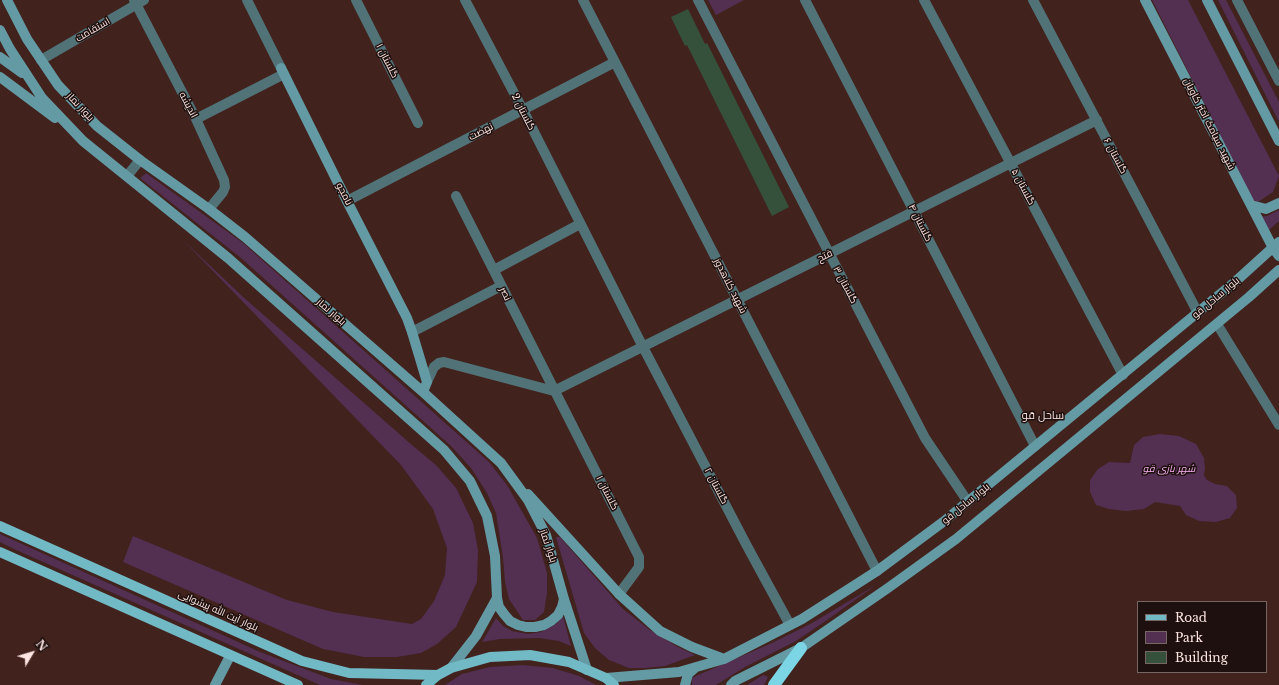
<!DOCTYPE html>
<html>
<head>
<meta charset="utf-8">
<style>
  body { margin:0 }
  #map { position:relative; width:1279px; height:685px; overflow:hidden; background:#41221d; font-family:"Libre Baskerville",serif }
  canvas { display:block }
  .legend { position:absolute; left:1137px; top:601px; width:130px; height:72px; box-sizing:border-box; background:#1e100e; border:1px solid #776563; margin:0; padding:5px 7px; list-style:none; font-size:12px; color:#fce5e2 }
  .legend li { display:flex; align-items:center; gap:8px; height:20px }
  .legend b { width:20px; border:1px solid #776563 }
  .north { position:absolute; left:12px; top:633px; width:40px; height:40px; -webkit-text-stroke:3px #1e100e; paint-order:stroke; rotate:52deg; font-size:11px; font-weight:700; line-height:16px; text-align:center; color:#fce5e2 }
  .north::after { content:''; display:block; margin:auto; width:14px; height:18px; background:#fce5e2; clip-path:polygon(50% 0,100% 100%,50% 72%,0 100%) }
</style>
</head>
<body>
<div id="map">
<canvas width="1279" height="685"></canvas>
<ul class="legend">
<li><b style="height:5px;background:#71b9c5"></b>Road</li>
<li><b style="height:11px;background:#532f51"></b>Park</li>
<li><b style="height:11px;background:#36513b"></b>Building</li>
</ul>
<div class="north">N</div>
</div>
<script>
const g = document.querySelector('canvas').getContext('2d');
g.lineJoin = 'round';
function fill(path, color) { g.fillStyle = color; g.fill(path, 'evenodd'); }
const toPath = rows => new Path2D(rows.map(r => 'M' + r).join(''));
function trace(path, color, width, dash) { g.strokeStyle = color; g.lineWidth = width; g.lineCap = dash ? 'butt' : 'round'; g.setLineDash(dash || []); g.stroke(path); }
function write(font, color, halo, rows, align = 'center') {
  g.font = font + ' "Libre Baskerville",Cairo,serif'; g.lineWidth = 3; g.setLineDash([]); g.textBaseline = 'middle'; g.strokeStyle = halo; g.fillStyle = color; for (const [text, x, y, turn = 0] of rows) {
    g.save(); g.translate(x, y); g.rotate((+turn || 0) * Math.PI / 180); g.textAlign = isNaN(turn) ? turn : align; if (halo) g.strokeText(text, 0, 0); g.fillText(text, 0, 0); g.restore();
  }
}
fill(toPath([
  [708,0,744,0,716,15],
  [1152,0,1188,0,1279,176,1273,192,1258,202,1253,200],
  [1218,0,1226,0,1279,102,1279,122],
  [146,173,243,243,489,462,507,485,537,538,547,573,547,593,544,612,535,620,523,620,509,599,505,582,503,558,496,513,487,493,471,468,451,446,241,258,140,178],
  [1279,210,1279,221,1267,232,1257,217,1267,216],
  [183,240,242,296,412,445,436,465,456,488,473,523,478,550,477,582,456,627,437,644,421,653,397,657,364,657,323,649,123,562,133,536,287,600,333,612,412,624,421,619,434,601,445,575,447,548,433,509,401,465],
  [1160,434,1179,436,1196,444,1204,458,1205,468,1204,475,1207,480,1215,484,1227,486,1236,495,1237,508,1230,518,1216,522,1199,521,1186,515,1180,506,1155,502,1144,509,1126,511,1109,509,1096,505,1090,492,1090,480,1098,469,1109,462,1130,463,1134,445,1143,437],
  [0,534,260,652,331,679,363,685,320,685,14,549,0,542],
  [556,537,560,537,623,609,650,630,678,647,695,655,665,666,645,668,629,668,609,660,595,648,584,633],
  [876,585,827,620,796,641,745,667,716,685,692,685,692,678,698,675,772,643,812,623],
  [563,616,571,646,559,641,539,638,500,639,482,642,496,618,503,626,512,631,528,634,541,632,556,624],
  [523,665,553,668,579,676,596,685,445,685,462,674,490,667],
  [763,675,768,677,764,685,747,685]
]), '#532f51');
fill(toPath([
  [688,9,705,44,707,43,789,207,772,216,687,45,685,46,671,17]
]), '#36513b');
trace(toPath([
  [134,0,196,119,224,180,225,187,223,192,209,209],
  [247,0,281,68],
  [356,0,418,123],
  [465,0,523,110,643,347,747,546,790,625],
  [583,0,877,571],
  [698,0,925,438,968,502],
  [805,0,1035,446],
  [924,0,1123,375],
  [1033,0,1198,313],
  [1237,0,1279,81],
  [41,60,144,0],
  [196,119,284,74],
  [127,176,140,160],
  [456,196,639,557,639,567,619,594],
  [347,201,615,62],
  [494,270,580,224],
  [1217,324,1279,425],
  [412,332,501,286],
  [427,382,434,367,439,363,444,362,554,391],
  [554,391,1097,120]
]), '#517378', 10);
trace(toPath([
  [7,0,27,39,58,85,97,126,140,160,209,209,245,237,423,392,501,463,528,500,546,535,564,599,587,670],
  [1145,0,1273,248,1279,256],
  [1207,0,1279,141],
  [0,30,10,49,42,98,83,141,228,258,444,450,470,481,487,516,495,556,497,598,476,636,451,668],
  [0,57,22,73],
  [281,68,347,201,407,318,412,332,427,382,423,392],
  [0,77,55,118],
  [1251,205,1266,209,1279,203],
  [528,494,619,594,660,631,692,647,724,659],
  [497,598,499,607,504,614,510,621,518,625,526,627,535,627,544,625,551,621,558,615,562,607,564,599],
  [606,678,679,672,724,659,802,619,877,571,943,522,1236,281,1279,242],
  [215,685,230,656],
  [685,685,688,674,696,667],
  [731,685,735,681,801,648,888,588,956,539,1249,297,1279,270]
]), '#639aa4', 10);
trace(toPath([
  [0,526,302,661,349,673,438,675],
  [0,552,298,685],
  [426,685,438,675,451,668,490,657,530,655,569,662,606,678,614,685]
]), '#71b9c5', 10);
trace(toPath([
  [774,685,801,648]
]), '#7cd5e4', 12);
write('10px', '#fce5e2', '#1e100e', [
  ["استقامت",93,30,-30],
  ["گلستان ۱",387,61,63],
  ["اندیشه",188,105,62],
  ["بلوار نماز",80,107,47],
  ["گلستان 2",523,112,63],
  ["شهید سیامک اختر کاویان",1209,124,63],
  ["نهضت",481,132,-27],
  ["گلستان ۶",1115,156,62],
  ["گلستان ۵",1023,187,62],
  ["نامجو",344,194,63],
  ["گلستان ۴",920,223,63],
  ["فتح",825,256,-26],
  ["گلستان ۳",845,285,62],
  ["شهید کلاهدوز",730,286,63],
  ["نصر",505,294,64],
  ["بلوار ساحل قو",1216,298,-40],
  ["بلوار نماز",331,312,41],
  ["گلستان ۲",716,486,62],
  ["گلستان ۱",607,493,63],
  ["بلوار ساحل قو",966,504,-39],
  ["بلوار نماز",548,546,71],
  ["بلوار آیت الله پیشوایی",218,611,24]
]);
write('italic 10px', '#fab3f4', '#1e100e', [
  ["شهر بازی قو",1169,469]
]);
write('11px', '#fce5e2', '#1e100e', [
  ["ساحل قو",1043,416]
]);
</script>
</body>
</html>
